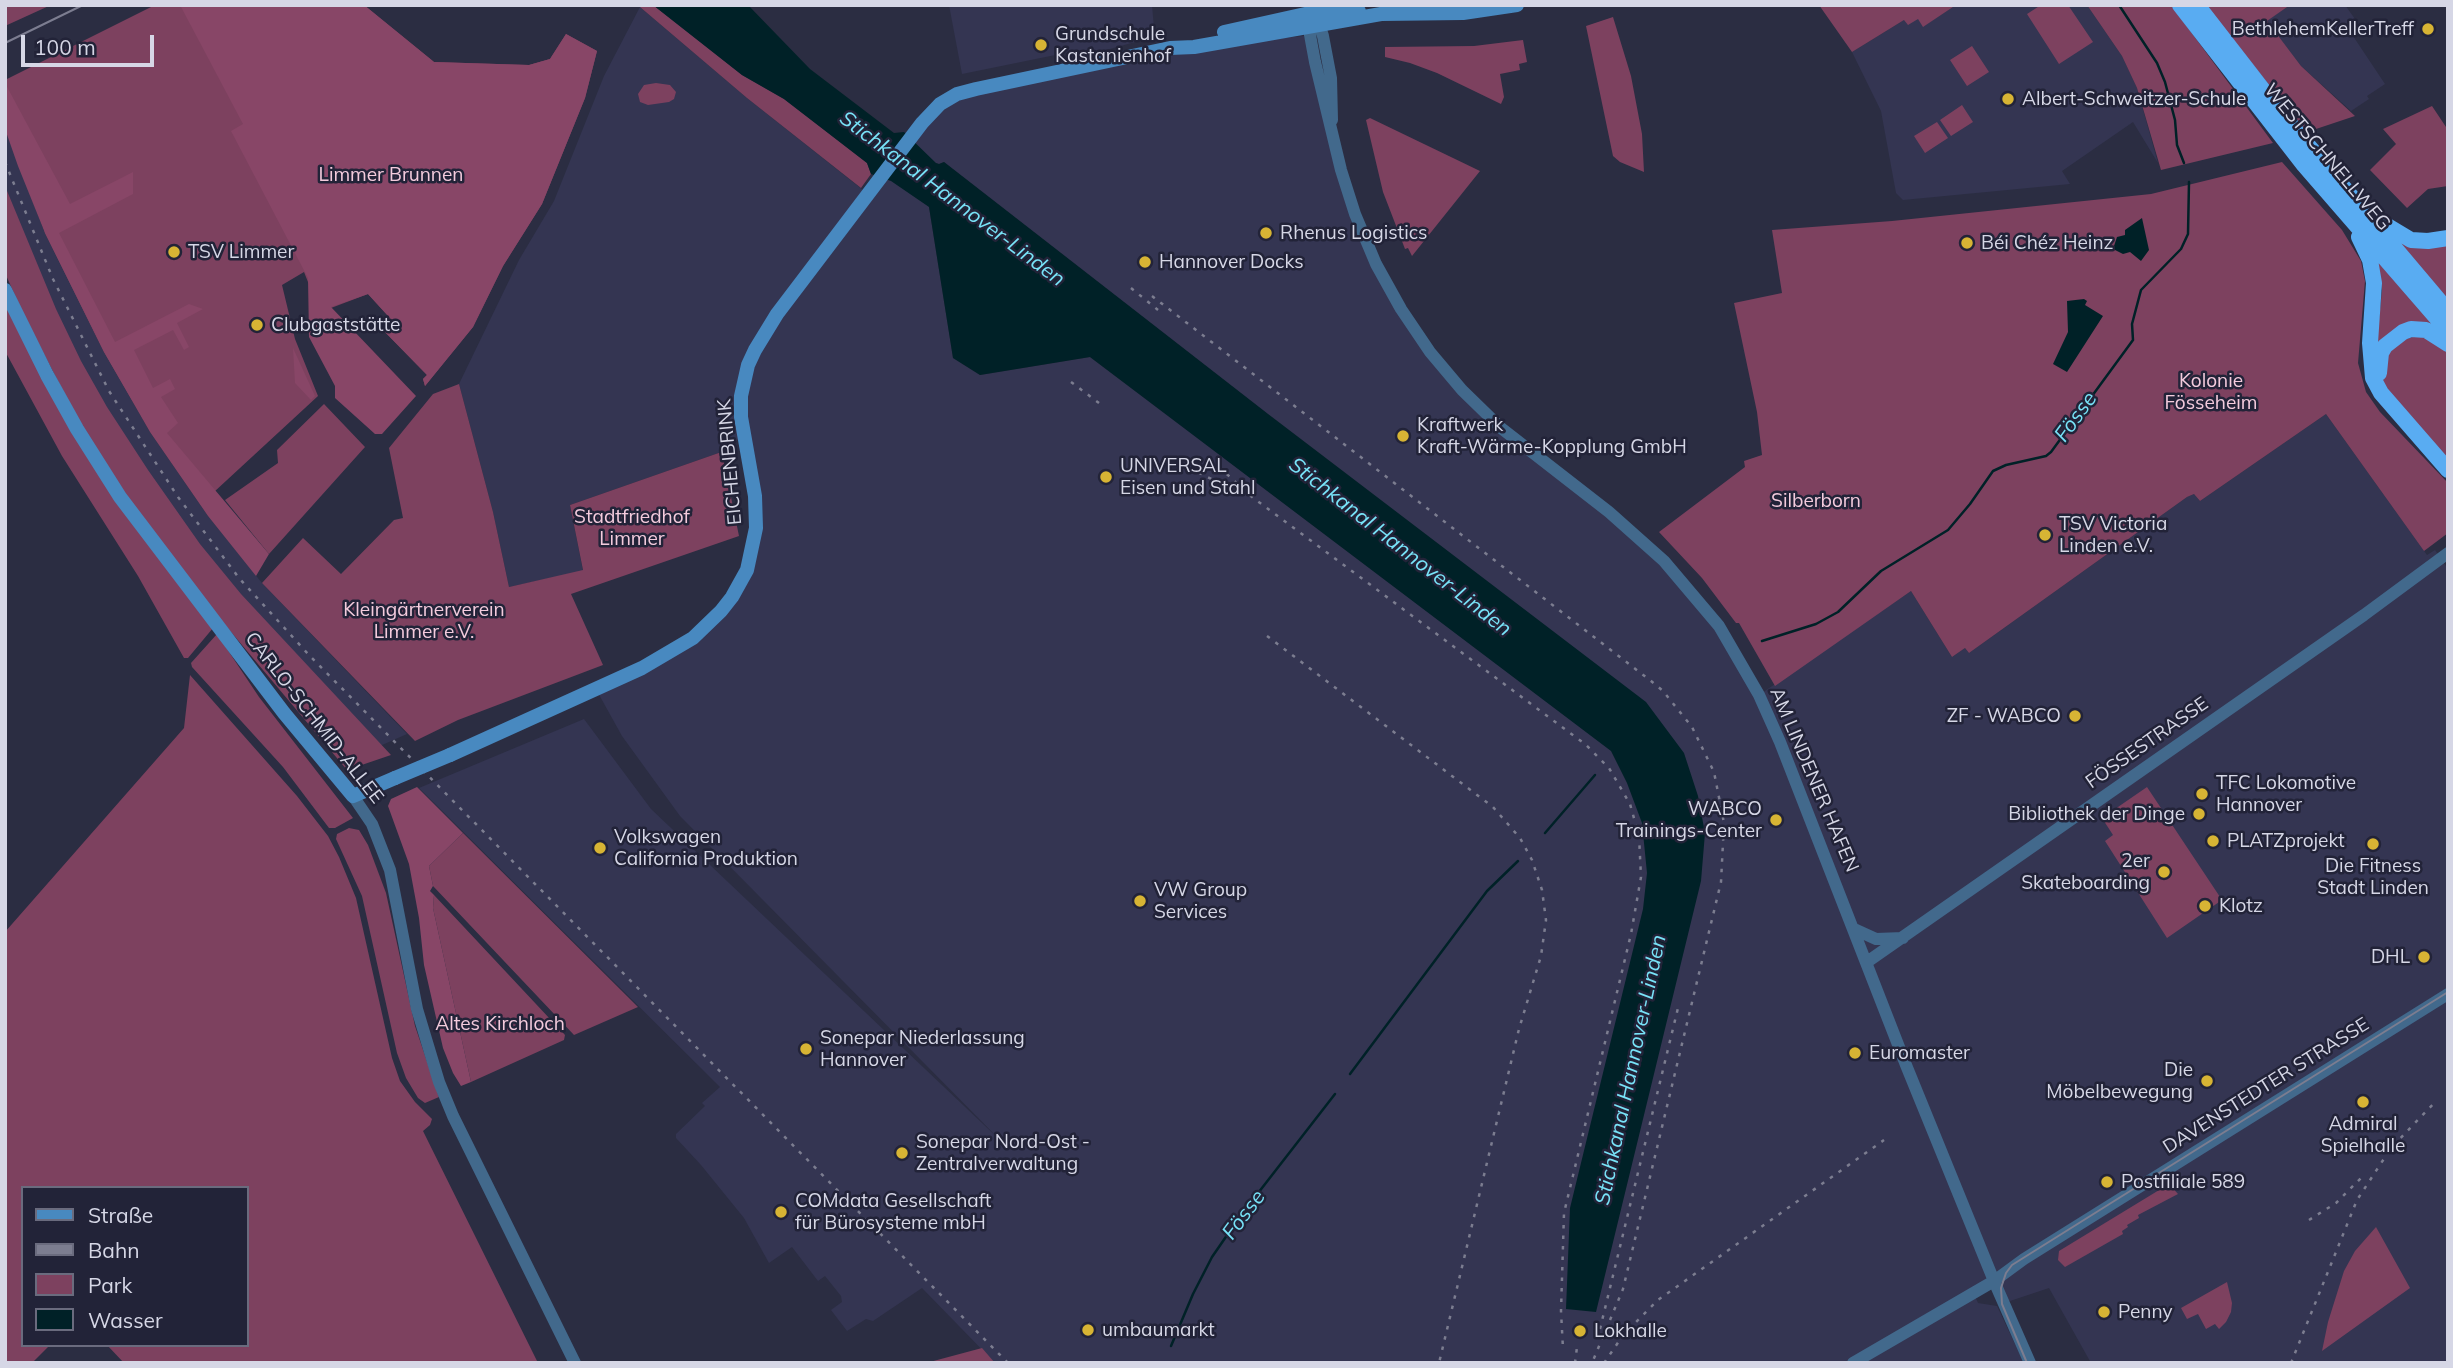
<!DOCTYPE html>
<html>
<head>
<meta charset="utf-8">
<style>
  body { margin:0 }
  #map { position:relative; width:2453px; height:1368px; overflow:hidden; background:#2b2d42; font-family:Mulish,sans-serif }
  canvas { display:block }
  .frame { position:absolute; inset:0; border:7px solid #d6d7e6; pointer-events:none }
  .legend { position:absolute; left:21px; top:1186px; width:228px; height:161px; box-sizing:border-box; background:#222338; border:2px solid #6a6b7e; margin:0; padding:9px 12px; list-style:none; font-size:21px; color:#d6d7e6 }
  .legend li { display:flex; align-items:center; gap:14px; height:35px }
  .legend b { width:35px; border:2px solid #6a6b7e }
  .scale { position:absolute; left:21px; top:35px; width:133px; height:32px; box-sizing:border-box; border:4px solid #d6d7e6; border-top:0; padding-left:9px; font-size:21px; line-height:24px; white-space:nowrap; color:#d6d7e6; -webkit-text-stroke:5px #222338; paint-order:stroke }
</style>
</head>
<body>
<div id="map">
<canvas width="2453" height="1368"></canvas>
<div class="frame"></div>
<ul class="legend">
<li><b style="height:9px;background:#4889c0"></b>Straße</li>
<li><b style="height:9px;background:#7c7d90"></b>Bahn</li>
<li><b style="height:19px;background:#7d415f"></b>Park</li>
<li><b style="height:19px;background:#002127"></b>Wasser</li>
</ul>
<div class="scale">100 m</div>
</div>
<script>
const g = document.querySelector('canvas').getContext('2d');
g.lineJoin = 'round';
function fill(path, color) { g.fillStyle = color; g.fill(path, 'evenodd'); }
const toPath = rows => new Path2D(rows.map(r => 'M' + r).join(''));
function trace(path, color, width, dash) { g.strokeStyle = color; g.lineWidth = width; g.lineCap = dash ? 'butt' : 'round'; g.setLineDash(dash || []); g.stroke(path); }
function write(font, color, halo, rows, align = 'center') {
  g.font = font + ' Mulish,sans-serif'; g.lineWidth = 5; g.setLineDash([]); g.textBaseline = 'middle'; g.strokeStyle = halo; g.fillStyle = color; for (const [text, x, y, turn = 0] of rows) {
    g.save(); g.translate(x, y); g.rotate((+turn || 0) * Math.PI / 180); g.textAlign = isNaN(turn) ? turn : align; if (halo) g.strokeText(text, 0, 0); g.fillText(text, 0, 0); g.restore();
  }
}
fill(toPath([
  [949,5,1152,5,1154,28,1146,39,1077,58,1075,51,962,74],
  [1956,5,2087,5,2122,56,2137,88,2158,163,2133,122,2062,171,2070,184,1903,200,1896,193,1881,111,1852,52,1904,20,1918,18,1924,26],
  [2290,5,2345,5,2360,26,2351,33,2385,84,2367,96,2369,99,2351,111,2301,66,2266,21],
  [640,7,747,98,868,194,940,104,1170,48,1304,36,1376,264,1462,390,1609,512,1701,604,1759,695,1911,591,1952,657,1965,648,1969,653,2187,497,2194,494,2200,501,2326,414,2427,555,2435,550,2448,569,2448,1363,2091,1363,2049,1288,2004,1303,1993,1281,1974,1294,1978,1303,1997,1306,2024,1363,995,1363,922,1288,873,1321,866,1319,847,1331,831,1310,842,1302,841,1296,825,1276,818,1281,792,1247,769,1263,744,1218,701,1165,676,1138,676,1134,705,1106,702,1103,720,1087,419,788,584,719,651,809,1002,1142,680,816,622,736,597,691,707,626,753,551,743,433,730,449,570,505,583,571,509,587,493,512,459,384,519,260,554,201,604,76],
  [944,162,1268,414,1645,702,1612,751,1090,357,980,375,953,358,929,207,936,163,939,164],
  [5,129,45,233,104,352,150,432,208,516,262,583,407,734,373,749,233,601,82,372,5,203]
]), '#343552');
fill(toPath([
  [5,5,51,5,5,26],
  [155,5,364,5,434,62,529,65,550,59,566,34,597,51,585,98,542,204,503,266,473,327,425,386,423,379,427,375,383,330,389,317,368,294,331,308,310,287,304,272,282,285,295,339,318,396,214,492,132,400,104,352,45,233,5,88,5,80],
  [642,5,653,5,742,75,784,99,867,163,871,174,861,188,747,98,640,7],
  [1819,5,1956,5,1923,27,1918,19,1908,25,1904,20,1852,52],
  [2041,5,2068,5,2093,42,2059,64,2027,14],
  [2087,5,2171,5,2273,143,2161,170,2137,88,2122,56],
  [2205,5,2290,5,2267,21,2301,66,2355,116,2307,132],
  [1613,17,1631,76,1642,134,1644,172,1620,162,1613,156,1586,26],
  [1523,40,1527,62,1519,64,1520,70,1500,74,1504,97,1501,104,1437,73,1410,63,1385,57,1385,47,1474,46],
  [1972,46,1989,72,1967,86,1950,60],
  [656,83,670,85,676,92,674,99,669,102,648,105,640,102,638,94,644,85],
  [1962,105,1973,122,1951,136,1940,120],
  [2432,106,2448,130,2448,186,2428,189,2407,208,2370,170,2396,144,2383,129],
  [1370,118,1480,171,1412,256,1408,248,1405,249,1383,192,1366,120],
  [1937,122,1948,138,1925,153,1914,136],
  [2282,162,2342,230,2361,261,2365,281,2358,363,2366,392,2380,412,2448,483,2448,533,2424,551,2326,414,2200,501,2194,494,2187,497,1969,653,1965,648,1952,657,1911,591,1775,686,1739,623,1736,623,1702,578,1659,532,1745,467,1744,461,1762,455,1757,412,1734,303,1782,293,1772,230,1892,221,2151,194],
  [5,186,56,309,81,361,107,407,148,470,200,544,241,594,391,755,347,770,221,620,122,490,80,423,26,320,5,273],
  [2448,242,2448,299,2398,243],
  [2377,261,2438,328,2436,330,2376,348,2382,290],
  [5,302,57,404,213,628,188,658,184,658,138,576,62,456,5,351],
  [2403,332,2448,344,2448,470,2382,382,2385,346],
  [459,384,493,512,509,587,583,570,570,505,730,449,731,454,723,458,739,536,571,594,603,665,458,720,415,741,262,583,303,538,341,574,394,520,403,518,389,448,433,394],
  [324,404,365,447,269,554,225,500,278,463,277,450],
  [217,634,259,697,353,818,335,828,329,828,283,767,192,667,191,663],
  [190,675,297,796,328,836,339,857,356,898,392,1058,400,1081,415,1102,432,1119,430,1125,423,1131,538,1363,124,1363,107,1345,247,1345,247,1188,23,1188,23,1345,50,1345,32,1363,5,1363,5,932,184,728],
  [2147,787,2222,900,2167,938,2105,841,2113,835,2102,818],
  [349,828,359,830,368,845,386,893,415,1026,439,1097,425,1103,418,1098,406,1078,397,1053,362,896,336,839,337,834],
  [463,833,638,1007,574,1035,433,886,429,866],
  [434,895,565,1035,564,1040,471,1082,433,908],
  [2169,1184,2178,1194,2138,1215,2139,1218,2127,1225,2128,1227,2122,1231,2123,1234,2065,1267,2058,1260,2059,1251],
  [2376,1227,2410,1288,2322,1351,2328,1322,2344,1271,2355,1251],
  [2227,1282,2232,1303,2231,1312,2226,1322,2219,1329,2215,1324,2206,1329,2198,1314,2187,1319,2181,1308],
  [982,1348,995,1363,926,1363]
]), '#7d415f');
fill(toPath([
  [180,5,364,5,434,62,529,65,550,59,566,34,597,51,585,98,542,204,503,266,473,327,425,386,423,379,427,375,383,330,389,317,368,294,331,307,416,396,382,434,375,434,335,398,335,386,309,337,308,278,231,131,243,124],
  [5,83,70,204,133,172,133,194,59,233,115,342,189,304,203,309,177,323,189,347,184,350,173,330,134,350,153,388,170,379,175,389,161,397,178,423,167,433,269,554,256,576,208,516,150,432,104,352,45,233,18,166,5,129],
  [293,348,315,396,311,400,295,383],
  [417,787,463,833,429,866,433,886,430,891,434,895,433,908,471,1082,461,1086,453,1073,443,1048,424,965,419,918,409,864,388,806,391,799]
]), '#884667');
fill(toPath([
  [653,5,748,5,810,69,894,133,904,132,936,163,939,164,944,162,1268,414,1646,702,1684,753,1698,796,1705,833,1701,881,1596,1312,1566,1309,1570,1208,1643,909,1647,873,1642,823,1627,783,1611,751,1090,357,980,375,953,358,929,207,891,181,871,174,867,163,784,99,742,75],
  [2142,218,2149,250,2141,261,2130,252,2123,254,2115,250,2114,246,2117,237,2125,235,2125,230],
  [2084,299,2087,301,2085,305,2103,316,2067,372,2053,364,2068,332,2067,301]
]), '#002127');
trace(toPath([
  [2119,5,2157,63,2165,82,2175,120,2177,145,2184,163],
  [1762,641,1816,624,1838,612,1881,571,1948,530,1970,504,1993,471,2006,465,2046,456,2051,452,2133,340,2132,324,2141,290,2181,249,2188,234,2189,182],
  [1545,833,1595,775],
  [1350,1074,1487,891,1518,861],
  [1171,1346,1193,1294,1212,1257,1241,1215,1335,1094]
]), '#002127', 2.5);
trace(toPath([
  [1312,18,1310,35,1315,62,1341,170,1355,214,1376,264,1401,309,1430,352,1462,390,1501,428,1609,512,1664,561,1719,626,1759,695,1780,742,1906,1065,1994,1281,2030,1363],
  [1317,18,1323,36,1331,78,1332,120],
  [353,796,372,824,390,870,417,1009,439,1082,453,1116,575,1363],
  [1854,929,1876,939,1903,938],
  [1867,962,2364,615,2448,553],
  [1853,1363,1994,1281,2024,1259,2448,994]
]), '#42698c', 12);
trace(toPath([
  [1224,32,1314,12,1359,11],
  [5,290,47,375,77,429,120,497,284,713,353,796,395,778],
  [450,755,642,668,693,638,721,611,732,597,747,570,756,528,755,496,741,417,741,396,748,365,755,350,777,314,922,123,940,104,957,94,976,89,1170,48,1194,47,1381,14,1463,13,1517,5]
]), '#4889c0', 14);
trace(toPath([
  [2180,5,2304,165,2448,331],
  [2197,5,2284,117,2448,311],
  [2376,219,2411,240,2428,241,2448,238],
  [2359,237,2370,260,2374,283,2370,343,2373,378,2381,393,2448,470],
  [2379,373,2381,353,2385,346,2403,332,2411,329,2426,330,2448,344]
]), '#59acf2', 16);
trace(toPath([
  [5,43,83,5],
  [2027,1363,2002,1304,2001,1288,2006,1273,2012,1265,2448,992]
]), '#7c7d90', 2);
trace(toPath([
  [5,162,53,279,109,391,178,497,239,578,309,655,1008,1363],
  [1131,288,1158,310],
  [1152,296,1651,681,1663,691,1692,727,1714,772,1724,823,1721,882,1623,1289,1592,1363],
  [1071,382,1099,403],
  [1180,463,1239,493],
  [1219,467,1252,497,1585,744,1609,768,1630,804,1639,836,1641,877,1631,934,1564,1213,1561,1311,1563,1349],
  [1267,636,1493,807,1520,838,1532,860,1542,890,1546,920,1541,956,1519,1029,1439,1363],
  [2309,1220,2336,1203,2365,1174],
  [1600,1329,1678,1008],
  [1575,1363,1577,1347],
  [1604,1363,1624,1334,1658,1300,1884,1140],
  [2291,1363,2357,1200,2391,1148,2437,1100]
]), '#7c7d90', 2.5, [3.5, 7]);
trace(toPath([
  [395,778,450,755]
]), '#4889c0', 14);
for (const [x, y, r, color] of [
  [2428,29,7,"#d7b434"],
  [1041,45,7,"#d7b434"],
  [2008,99,7,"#d7b434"],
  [1266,233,7,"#d7b434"],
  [1967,243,7,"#d7b434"],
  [174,252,7,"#d7b434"],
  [1145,262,7,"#d7b434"],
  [257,325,7,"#d7b434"],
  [1403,436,7,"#d7b434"],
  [1106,477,7,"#d7b434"],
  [2045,535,7,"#d7b434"],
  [2075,716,7,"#d7b434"],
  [2202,794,7,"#d7b434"],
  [2199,814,7,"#d7b434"],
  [1776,820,7,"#d7b434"],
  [2213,841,7,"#d7b434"],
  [2373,844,7,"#d7b434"],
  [600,848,7,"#d7b434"],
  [2164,872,7,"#d7b434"],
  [1140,901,7,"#d7b434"],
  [2205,906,7,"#d7b434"],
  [2424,957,7,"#d7b434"],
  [806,1049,7,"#d7b434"],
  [1855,1053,7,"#d7b434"],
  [2207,1081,7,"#d7b434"],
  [2363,1102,7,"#d7b434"],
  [902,1153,7,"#d7b434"],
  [2107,1182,7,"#d7b434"],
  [781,1212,7,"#d7b434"],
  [2104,1312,7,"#d7b434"],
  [1088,1330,7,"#d7b434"],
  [1580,1331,7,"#d7b434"]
]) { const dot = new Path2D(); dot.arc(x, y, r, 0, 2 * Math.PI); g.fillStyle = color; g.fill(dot); trace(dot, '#222338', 2.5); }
write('19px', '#d6d7e6', '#222338', [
  ["BethlehemKellerTreff",2414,29,"right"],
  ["Grundschule",1055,34],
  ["Kastanienhof",1055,56],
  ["Albert-Schweitzer-Schule",2022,99],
  ["Rhenus Logistics",1280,233],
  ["Béi Chéz Heinz",1981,243],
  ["TSV Limmer",188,252],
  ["Hannover Docks",1159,262],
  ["Clubgaststätte",271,325],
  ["Kraftwerk",1417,425],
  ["Kraft-Wärme-Kopplung GmbH",1417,447],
  ["UNIVERSAL",1120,466],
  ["Eisen und Stahl",1120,488],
  ["TSV Victoria",2059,524],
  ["Linden e.V.",2059,546],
  ["ZF - WABCO",2061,716,"right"],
  ["TFC Lokomotive",2216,783],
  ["Hannover",2216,805],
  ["WABCO",1762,809,"right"],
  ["Trainings-Center",1762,831,"right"],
  ["Bibliothek der Dinge",2185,814,"right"],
  ["Volkswagen",614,837],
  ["California Produktion",614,859],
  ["PLATZprojekt",2227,841],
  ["2er",2150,861,"right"],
  ["Skateboarding",2150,883,"right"],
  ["Die Fitness",2373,866,"center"],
  ["Stadt Linden",2373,888,"center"],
  ["VW Group",1154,890],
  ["Services",1154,912],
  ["Klotz",2219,906],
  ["DHL",2410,957,"right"],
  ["Sonepar Niederlassung",820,1038],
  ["Hannover",820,1060],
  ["Euromaster",1869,1053],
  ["Die",2193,1070,"right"],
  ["Möbelbewegung",2193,1092,"right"],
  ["Admiral",2363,1124,"center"],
  ["Spielhalle",2363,1146,"center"],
  ["Sonepar Nord-Ost -",916,1142],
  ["Zentralverwaltung",916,1164],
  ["Postfiliale 589",2121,1182],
  ["COMdata Gesellschaft",795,1201],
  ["für Bürosysteme mbH",795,1223],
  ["Penny",2118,1312],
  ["umbaumarkt",1102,1330],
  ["Lokhalle",1594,1331]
], 'left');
write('19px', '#d6d7e6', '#222338', [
  ["WESTSCHNELLWEG",2327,157,50],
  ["EICHENBRINK",730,462,-95],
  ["CARLO-SCHMID-ALLEE",314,718,52],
  ["FÖSSESTRASSE",2147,743,-35],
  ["AM LINDENER HAFEN",1814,780,67],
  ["DAVENSTEDTER STRASSE",2266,1086,-32]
]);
write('19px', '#f4cbdd', '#222338', [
  ["Limmer Brunnen",391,175],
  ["Kolonie",2211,381],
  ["Fösseheim",2211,403],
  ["Silberborn",1816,501],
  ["Stadtfriedhof",632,517],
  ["Limmer",632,539],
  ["Kleingärtnerverein",424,610],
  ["Limmer e.V.",424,632],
  ["Altes Kirchloch",500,1024]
]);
write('italic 21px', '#78e3f8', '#222338', [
  ["Stichkanal Hannover-Linden",952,199,37],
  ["Fösse",2076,417,-54],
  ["Stichkanal Hannover-Linden",1400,547,38],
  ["Stichkanal Hannover-Linden",1631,1070,-78],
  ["Fösse",1244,1215,-53]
]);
</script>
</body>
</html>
